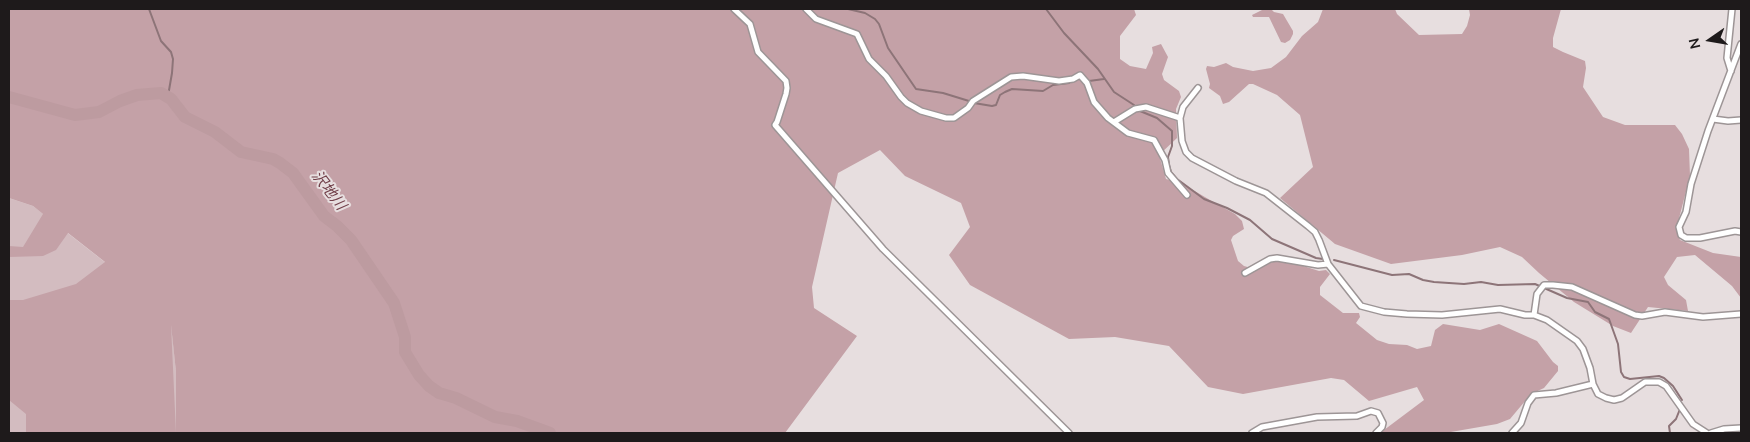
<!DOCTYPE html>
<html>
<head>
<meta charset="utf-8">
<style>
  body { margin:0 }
  #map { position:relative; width:1750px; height:442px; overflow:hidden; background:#e7dedf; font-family:"Nunito Sans",sans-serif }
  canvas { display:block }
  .frame { position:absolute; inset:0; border:10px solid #1e1a1b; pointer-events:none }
  .north { position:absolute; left:1685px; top:15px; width:50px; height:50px; -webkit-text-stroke:4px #e7dedf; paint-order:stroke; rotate:257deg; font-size:14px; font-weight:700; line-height:20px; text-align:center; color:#1e1a1b }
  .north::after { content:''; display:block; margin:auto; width:18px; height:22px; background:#1e1a1b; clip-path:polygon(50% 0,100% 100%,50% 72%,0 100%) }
</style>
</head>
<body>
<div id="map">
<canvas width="1750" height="442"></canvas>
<div class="frame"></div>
<div class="north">N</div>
</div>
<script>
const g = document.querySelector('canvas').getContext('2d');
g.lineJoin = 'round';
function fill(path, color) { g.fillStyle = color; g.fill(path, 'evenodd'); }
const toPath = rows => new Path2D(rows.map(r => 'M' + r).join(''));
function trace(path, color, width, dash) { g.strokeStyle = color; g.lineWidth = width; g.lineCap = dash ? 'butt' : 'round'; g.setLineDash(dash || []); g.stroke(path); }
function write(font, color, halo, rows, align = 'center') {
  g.font = font + ' "Nunito Sans","Noto Sans JP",sans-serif'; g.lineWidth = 4; g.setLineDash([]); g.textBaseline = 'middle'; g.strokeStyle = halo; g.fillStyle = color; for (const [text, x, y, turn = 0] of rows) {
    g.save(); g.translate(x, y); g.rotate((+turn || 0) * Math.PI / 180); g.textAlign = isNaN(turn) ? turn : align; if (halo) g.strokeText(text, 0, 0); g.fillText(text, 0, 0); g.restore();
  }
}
fill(toPath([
  [9,198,33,206,170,313,176,372,176,433,9,433]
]), '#d3bcc0');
fill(toPath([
  [9,9,1134,9,1136,15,1120,36,1120,59,1130,66,1146,69,1153,53,1152,47,1161,44,1168,57,1162,74,1164,80,1179,91,1181,97,1176,109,1177,138,1159,155,1166,179,1181,183,1210,200,1235,214,1242,221,1244,229,1233,236,1231,240,1238,261,1244,266,1258,270,1266,264,1276,261,1297,264,1319,271,1326,270,1330,274,1320,287,1320,295,1343,313,1359,313,1360,317,1356,323,1377,340,1389,344,1407,345,1417,349,1431,346,1435,330,1443,324,1480,330,1499,324,1537,341,1553,362,1558,366,1558,371,1544,388,1531,394,1510,419,1497,424,1445,433,1380,433,1424,400,1417,387,1369,401,1344,380,1331,378,1243,394,1208,387,1169,346,1115,337,1069,339,970,285,949,255,970,227,961,203,905,176,880,150,838,173,812,287,814,308,857,336,785,433,176,433,176,372,171,325,176,433,26,433,26,414,9,400,9,300,23,300,76,284,105,262,68,233,56,250,43,256,9,257,9,246,23,247,43,214,33,206,9,198],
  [1264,9,1271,9,1274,12,1283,14,1293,31,1293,34,1290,40,1285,43,1281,42,1269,17,1253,17,1252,15],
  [1323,9,1395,9,1397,14,1419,35,1462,34,1467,26,1470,15,1469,9,1561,9,1553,38,1553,47,1563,52,1585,61,1586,68,1583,87,1603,117,1625,125,1675,125,1682,134,1689,149,1690,176,1676,230,1680,240,1713,253,1741,257,1741,298,1732,286,1695,255,1677,257,1664,277,1668,285,1686,300,1688,311,1648,307,1631,333,1613,326,1574,302,1539,273,1522,257,1500,247,1462,255,1391,264,1335,244,1280,198,1313,167,1300,115,1277,95,1253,84,1249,84,1229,102,1223,104,1220,96,1209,88,1210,84,1206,69,1207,66,1214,67,1226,63,1233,67,1253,71,1271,68,1286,57,1302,36,1318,22]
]), '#c4a1a7');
trace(toPath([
  [149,9,161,41,171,52,173,59,172,73,168,96],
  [848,9,865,13,875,19,879,24,888,48,916,89,943,93,969,101],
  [1046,9,1064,33,1098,69,1114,92,1134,105],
  [1089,81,1104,79],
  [974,103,992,106,996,105,1000,95,1005,92,1012,89,1043,91,1053,85,1069,83],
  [1140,111,1157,118,1172,131,1172,146,1168,157,1169,165,1171,172,1177,179,1204,199,1227,208,1250,220,1272,239,1316,258,1323,259],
  [1334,260,1392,275,1409,274,1423,280,1434,282,1464,284,1481,282,1498,285,1535,284,1567,298,1588,302,1595,312,1609,319,1618,344,1621,372,1624,377,1630,379,1659,376,1664,378,1673,386,1682,400],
  [1670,433,1669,426,1676,419,1680,409],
  [1733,433,1741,432]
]), '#8d7478', 2);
trace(toPath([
  [9,97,75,115,99,112,120,101,137,95,161,93,171,99,185,117,215,132,241,152,273,159,280,163,293,173,324,216,337,226,351,240,394,303,405,337,405,352,419,375,429,386,439,393,456,398,495,417,517,421,550,433]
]), '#bd9ba0', 12);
const street = toPath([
  [734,9,750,24,758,52,786,81,787,88,786,94,777,122,775,125,883,249,1069,433],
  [806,9,816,19,857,34,869,59,886,76,901,97,907,103,921,111,946,118,954,118,968,108,973,101,1011,77,1023,76,1059,81,1073,79,1080,75,1087,83,1094,102,1108,118,1128,133,1154,140,1165,160,1168,173,1187,195],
  [1741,44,1708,131,1691,184,1686,212,1679,227,1681,235,1686,238,1700,238,1735,231,1741,232],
  [1731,71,1727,58,1732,9],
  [1198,88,1183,107,1180,118,1182,141,1186,152,1192,158,1236,181,1266,193,1308,226,1315,232,1319,240,1328,264,1361,306,1384,312,1407,314,1442,315,1500,309,1525,315,1534,315,1547,320,1577,341,1583,349,1590,368,1593,384,1598,394,1606,398,1614,400,1622,398,1645,382,1659,382,1666,386,1693,424,1707,433],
  [1713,119,1728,121,1741,120],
  [1114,122,1135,109,1146,107,1180,118],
  [1245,273,1270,259,1277,258,1318,265,1328,264],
  [1534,315,1537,294,1544,285,1553,285,1572,287,1635,315,1642,316,1665,312,1703,317,1741,314],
  [1252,433,1262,427,1317,417,1357,416,1371,411,1378,413,1383,423,1382,427,1376,433],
  [1512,433,1521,423,1528,403,1534,395,1556,393,1593,384],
  [1711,433,1724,429,1741,428]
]);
trace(street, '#9d9596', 8);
trace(street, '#fff', 5);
write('italic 15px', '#72404a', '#e7dedf', [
  ["沢地川",328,191,52]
]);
</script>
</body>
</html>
